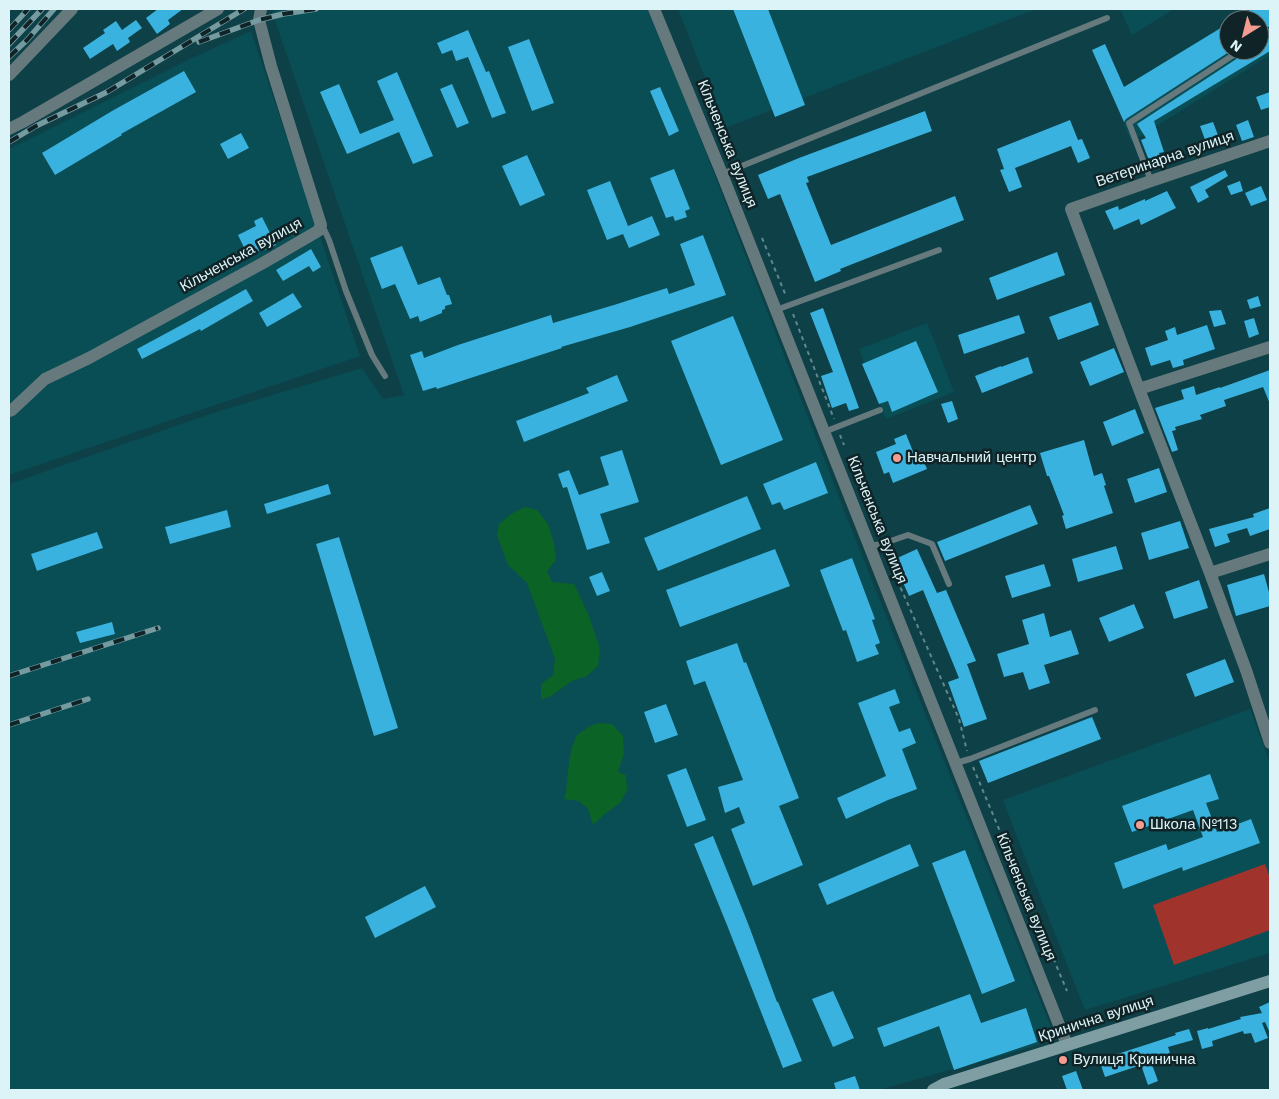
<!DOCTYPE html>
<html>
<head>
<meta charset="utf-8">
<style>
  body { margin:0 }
  #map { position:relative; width:1279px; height:1099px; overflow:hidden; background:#0e4047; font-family:"Work Sans",sans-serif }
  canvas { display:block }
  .frame { position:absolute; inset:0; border:10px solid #dcf4f8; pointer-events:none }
  .north { position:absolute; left:1219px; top:10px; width:50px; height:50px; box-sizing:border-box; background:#102326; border:1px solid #62777a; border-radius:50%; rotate:216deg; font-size:14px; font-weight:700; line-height:20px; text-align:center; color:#dcf4f8 }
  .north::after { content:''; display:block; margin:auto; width:18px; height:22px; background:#f59c91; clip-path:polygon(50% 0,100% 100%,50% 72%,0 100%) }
</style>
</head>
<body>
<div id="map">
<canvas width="1279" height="1099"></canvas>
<div class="frame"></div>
<div class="north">N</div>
</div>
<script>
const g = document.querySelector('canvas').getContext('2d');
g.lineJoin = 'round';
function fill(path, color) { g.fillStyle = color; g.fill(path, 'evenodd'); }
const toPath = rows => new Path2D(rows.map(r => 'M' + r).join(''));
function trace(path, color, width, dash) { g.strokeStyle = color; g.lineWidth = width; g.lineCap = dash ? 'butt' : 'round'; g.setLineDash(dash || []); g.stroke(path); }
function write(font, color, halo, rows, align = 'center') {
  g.font = font + ' "Work Sans",sans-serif'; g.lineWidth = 5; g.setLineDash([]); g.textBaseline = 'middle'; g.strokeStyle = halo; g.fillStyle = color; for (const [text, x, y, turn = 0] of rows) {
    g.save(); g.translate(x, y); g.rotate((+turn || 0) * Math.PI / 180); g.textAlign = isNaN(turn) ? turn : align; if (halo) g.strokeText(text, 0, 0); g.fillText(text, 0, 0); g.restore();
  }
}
fill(toPath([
  [278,9,647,9,689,109,847,518,1056,1040,879,1090,9,1090,9,484,213,413,362,368,383,399,404,395,272,12],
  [678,9,1036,9,725,128],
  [1120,9,1174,9,1132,35],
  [1251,9,1270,9,1270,55,1131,142,1113,94,1229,22,1229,50,1259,50,1259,20,1233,20],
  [251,31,360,356,9,475,9,149,188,60],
  [927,323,954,392,886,419,859,349],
  [1250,709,1270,763,1270,953,1085,1010,1023,853,1003,800]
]), '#094d55');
fill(toPath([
  [1265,864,1270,878,1270,930,1174,965,1153,905]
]), '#a0342d');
fill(toPath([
  [525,507,537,510,548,524,554,543,556,560,547,571,552,582,574,584,589,616,600,649,598,666,587,676,572,681,551,696,541,700,541,684,553,675,555,659,527,583,508,565,497,535,499,524,511,514],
  [599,723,612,724,623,736,624,754,618,772,626,775,627,790,620,803,606,813,593,825,588,809,579,801,564,799,566,791,569,762,572,747,577,735,590,726]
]), '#0c6326');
fill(toPath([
  [158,9,183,9,168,20,170,24,157,34,146,18],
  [733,9,768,9,805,105,775,117],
  [1252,9,1270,9,1270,26,1259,32,1259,20,1234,20],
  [136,20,142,28,128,38,130,42,117,51,113,44,90,59,83,48,105,33,103,30,116,21,122,30],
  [1229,23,1229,50,1232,50,1126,119,1124,122,1092,50,1105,44,1124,87],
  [468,30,486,72,489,71,506,113,492,118,468,57,456,61,452,50,442,54,437,43],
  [1270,37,1270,51,1154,121,1164,152,1159,153,1161,159,1150,163,1141,140,1146,138,1137,124,1244,54,1246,50,1259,50,1259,43],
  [529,39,554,103,532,111,508,47],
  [184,71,196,92,121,134,122,135,55,175,42,153,112,111],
  [397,72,433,156,413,164,399,132,347,154,320,92,339,84,360,134,394,120,377,81],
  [452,84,469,123,457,128,440,89],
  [660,87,679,131,669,136,650,91],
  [1270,92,1270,107,1261,110,1256,97],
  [925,111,932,131,807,177,809,182,806,183,831,245,955,196,964,220,840,269,841,271,815,282,780,194,768,199,758,175,799,158],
  [1070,120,1078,140,1082,139,1090,158,1078,163,1071,146,1015,168,1022,187,1009,192,1000,170,1004,169,997,149],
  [1248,120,1254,137,1242,141,1236,125],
  [1213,122,1221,143,1208,148,1200,126],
  [241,133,249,148,228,159,220,144],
  [527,155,545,195,520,206,502,166],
  [674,169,690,209,685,211,687,217,675,221,673,216,666,218,650,178],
  [1225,170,1228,176,1205,190,1209,197,1198,203,1190,187],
  [610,181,628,226,652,216,660,235,629,248,623,234,607,240,587,190],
  [1240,181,1243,191,1231,195,1227,186],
  [1261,186,1267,200,1251,206,1245,193],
  [1167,191,1176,208,1141,225,1139,219,1114,230,1105,211,1118,206,1119,210,1145,199,1145,201],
  [262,217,276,245,265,250,264,248,248,256,238,235,256,226,254,221],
  [703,235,726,295,630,327,561,347,562,348,437,389,436,387,423,391,410,355,422,351,424,358,458,345,551,315,553,323,614,305,667,288,669,294,695,285,680,244],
  [402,246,418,285,440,277,447,295,449,295,452,304,445,306,445,309,442,310,442,313,420,322,418,316,410,319,395,284,382,289,370,258],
  [311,249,321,267,313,272,309,266,283,281,276,270],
  [1057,252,1065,275,997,300,989,278],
  [246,289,253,301,201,331,200,329,142,359,137,349,187,322],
  [293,293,302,307,267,327,259,313],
  [1258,296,1261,306,1250,309,1247,300],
  [1091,302,1099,325,1058,340,1049,317],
  [823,308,859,408,849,411,846,403,832,408,821,376,833,372,810,313],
  [1221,310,1226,324,1214,327,1209,311],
  [1019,315,1025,333,964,354,958,335],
  [733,316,783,440,721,465,671,341],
  [1254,318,1259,334,1249,338,1244,321],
  [1207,325,1215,349,1183,360,1184,365,1173,368,1170,360,1151,366,1145,348,1168,340,1165,331,1175,327,1177,335],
  [916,341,938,392,892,412,888,401,879,404,862,364],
  [1114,348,1124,372,1090,386,1080,362],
  [1028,357,1033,373,982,393,975,376,1001,366,1001,367],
  [1270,370,1270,404,1263,387,1224,400,1226,406,1200,415,1202,419,1175,427,1176,430,1172,431,1178,450,1172,452,1155,408,1184,399,1181,390,1194,386,1196,395,1220,387,1220,388],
  [617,375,628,401,524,442,516,421,589,393,586,388],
  [952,401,958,419,948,423,941,404],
  [1135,409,1144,433,1112,446,1103,422],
  [906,434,916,459,922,457,927,469,893,483,889,472,884,474,876,452,896,444,894,439],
  [1084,440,1094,476,1102,473,1106,485,1104,486,1113,513,1066,529,1062,516,1064,515,1049,476,1047,476,1040,453],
  [622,450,639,502,600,514,610,543,587,550,567,487,563,488,558,474,569,470,579,495,609,485,600,457],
  [816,462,828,493,784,510,780,502,772,505,763,484],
  [1159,468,1167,492,1135,503,1127,479],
  [328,484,331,494,267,514,264,504],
  [747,496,761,529,658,571,644,538],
  [1030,505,1038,524,945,561,937,542],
  [1270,508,1270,529,1250,536,1247,528,1227,534,1230,542,1215,547,1209,529,1254,517,1253,514],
  [227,510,231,527,170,544,165,527],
  [1180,521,1189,548,1149,560,1141,533],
  [97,532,103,548,37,571,31,554],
  [339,537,398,728,374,736,316,544],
  [1116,546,1123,569,1078,582,1072,559],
  [775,549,790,586,680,627,666,590],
  [917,549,937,593,946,590,976,661,967,664,987,719,964,727,948,682,959,678,923,590,909,596,893,560],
  [852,558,875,619,872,620,880,643,875,645,879,654,857,662,846,630,843,631,820,570],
  [1044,564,1051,586,1012,598,1005,576],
  [602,572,610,591,597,596,589,577],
  [1264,574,1270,596,1270,606,1236,616,1227,585],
  [1199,580,1208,608,1174,619,1165,592],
  [1134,604,1144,628,1109,642,1099,618],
  [1044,613,1050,637,1071,630,1079,654,1044,665,1050,683,1029,690,1023,672,1004,677,997,654,1029,644,1022,620],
  [112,622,115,634,80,643,76,632],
  [737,643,744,663,746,662,799,798,779,806,803,865,753,886,731,829,745,823,739,807,725,813,718,787,743,780,705,681,694,685,686,661],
  [1225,659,1234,682,1195,697,1186,674],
  [895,689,900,703,889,707,899,732,910,728,916,743,902,749,917,789,888,800,846,819,837,798,886,776,858,703],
  [666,704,678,735,655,743,644,712],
  [1092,717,1101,739,988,783,979,761],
  [686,768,706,820,687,827,667,775],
  [1210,774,1219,799,1206,803,1217,832,1251,819,1260,843,1183,871,1182,867,1123,889,1114,863,1166,844,1168,850,1203,837,1193,810,1132,832,1122,806],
  [713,836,749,926,777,1002,778,1002,802,1061,783,1068,727,925,694,844],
  [910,844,919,866,827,905,818,884],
  [965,850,1015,981,982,994,932,863],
  [425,886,436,907,375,938,365,917],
  [833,991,854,1038,833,1047,812,999],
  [970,994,981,1023,1026,1008,1037,1042,954,1070,939,1026,884,1047,877,1028],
  [1270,1002,1270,1033,1265,1022,1262,1023,1268,1038,1255,1043,1251,1033,1244,1034,1243,1031,1212,1041,1213,1046,1202,1049,1197,1031,1208,1028,1208,1029,1241,1019,1240,1017,1262,1013,1259,1007],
  [1189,1029,1193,1040,1168,1047,1170,1053,1150,1059,1158,1081,1148,1085,1141,1065,1105,1077,1099,1060,1176,1035,1175,1033],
  [1076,1071,1083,1090,1067,1090,1062,1076],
  [855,1076,860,1090,836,1090,834,1083]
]), '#3ab2df');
trace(toPath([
  [762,238,786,296],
  [793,314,834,419],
  [840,435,844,445],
  [894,573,959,719,967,751],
  [973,767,1067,991]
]), '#60888e', 2, [4, 4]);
trace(toPath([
  [1259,38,1270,31],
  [722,174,1107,18],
  [1151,181,1129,123,1241,50],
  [322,225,329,240,346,291,372,355,385,376],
  [776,310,939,250],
  [824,432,880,410],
  [869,546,882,544,908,535,932,544,949,584],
  [956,763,970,759,1095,710]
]), '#667a7d', 6);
trace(toPath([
  [654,9,722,174,1067,1045],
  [9,75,72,9],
  [9,129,23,122,218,9],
  [1270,141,1151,181,1071,209,1139,389,1210,573,1246,670,1270,743],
  [1139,389,1270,347],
  [9,411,12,410,45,379,89,358,263,263,318,231,321,225,271,66,259,20,261,9],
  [1210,573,1270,554]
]), '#667a7d', 12);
trace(toPath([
  [933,1090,944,1084,1270,981]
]), '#7f9ea3', 12);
const rail = toPath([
  [9,30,28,9],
  [199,42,259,20,283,14,316,9],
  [9,44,42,9],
  [9,57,27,40,54,9],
  [9,142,36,126,107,92,244,9],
  [9,676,158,628],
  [9,725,88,699]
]);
trace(rail, '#759aa0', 5.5);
trace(rail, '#102326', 4, [11]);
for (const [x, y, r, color] of [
  [897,458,5,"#f59c91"],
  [1140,825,5,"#f59c91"],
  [1063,1060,5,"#f59c91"]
]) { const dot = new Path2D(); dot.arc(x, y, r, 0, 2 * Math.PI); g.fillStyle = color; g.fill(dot); trace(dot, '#102326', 2); }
write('15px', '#dcf4f8', '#102326', [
  ["Кільченська вулиця",727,144,68],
  ["Ветеринарна вулиця",1165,159,-19],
  ["Кільченська вулиця",241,255,-29],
  ["Кільченська вулиця",877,520,68],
  ["Кільченська вулиця",1026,897,68],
  ["Кринична вулиця",1096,1019,-18]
]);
write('15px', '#dcf4f8', '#102326', [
  ["Навчальний центр",907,458],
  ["Школа №113",1150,825],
  ["Вулиця Кринична",1073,1060]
], 'left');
</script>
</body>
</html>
